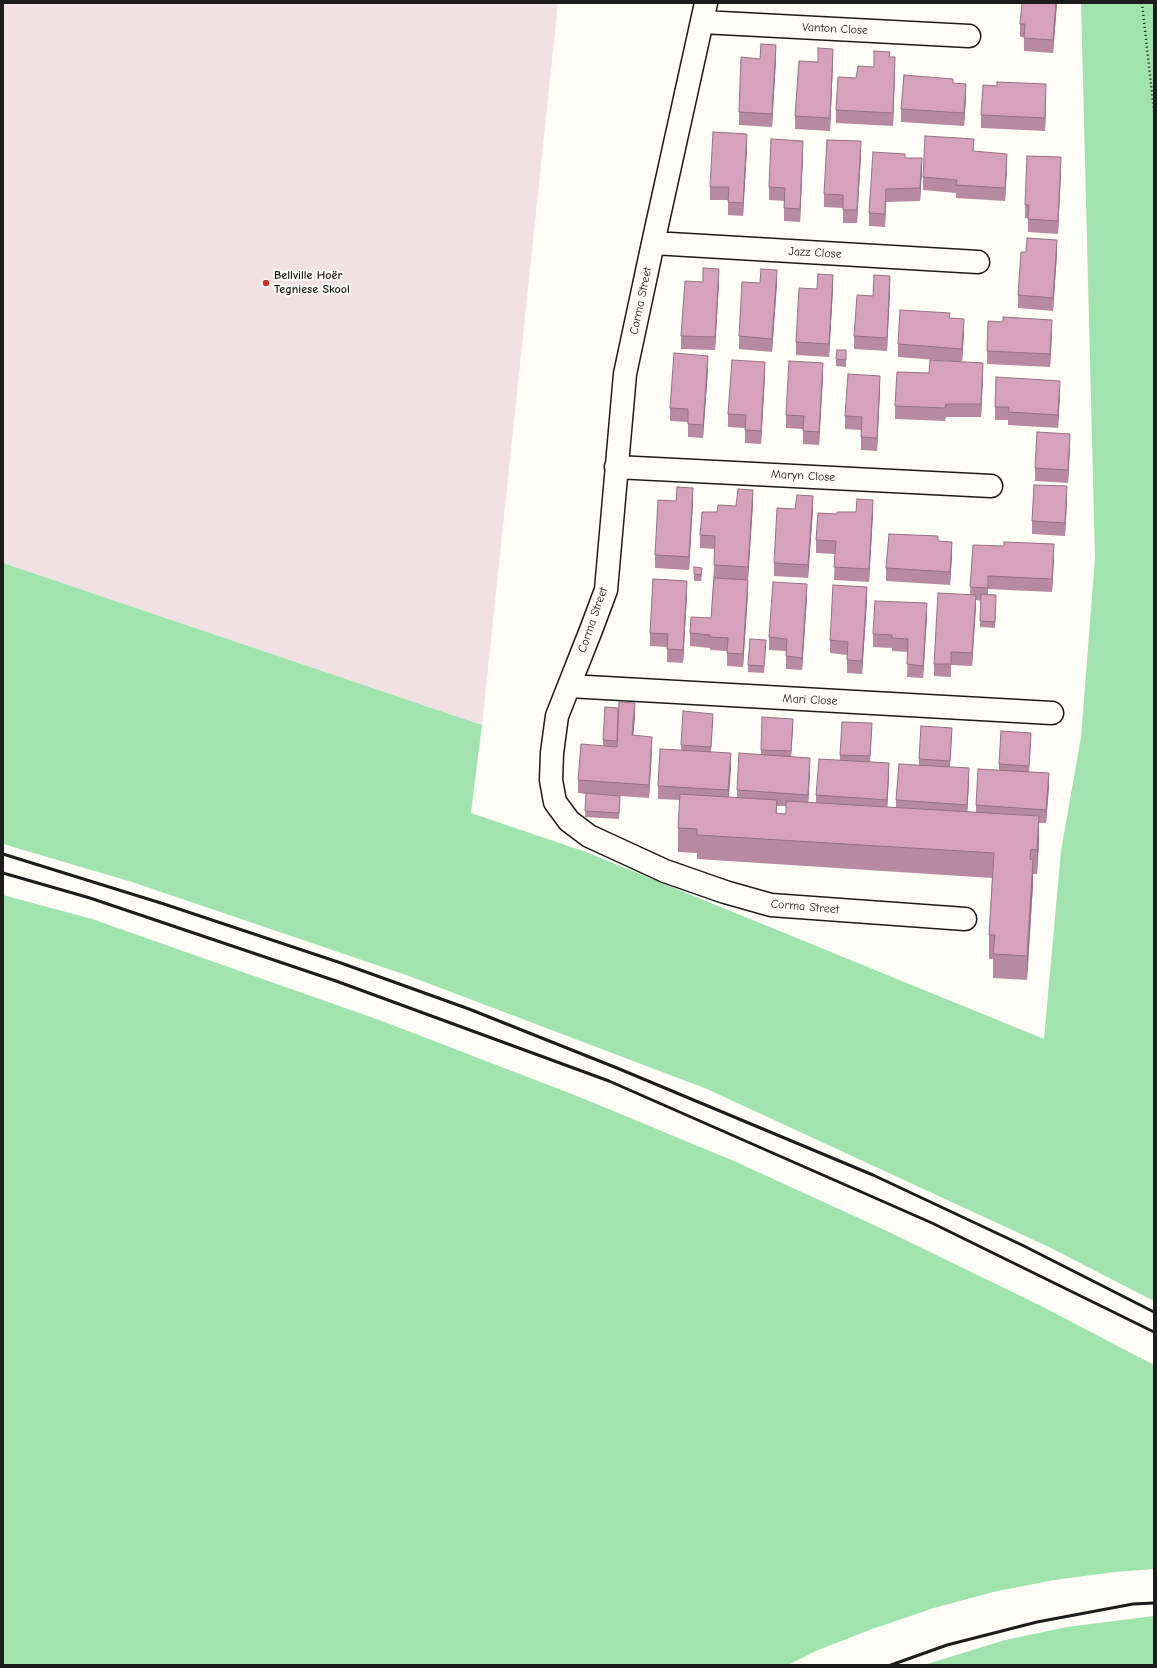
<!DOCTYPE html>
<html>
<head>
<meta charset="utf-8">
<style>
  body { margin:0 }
  #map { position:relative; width:1157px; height:1668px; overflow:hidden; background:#fdfcf7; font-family:"Comic Neue",sans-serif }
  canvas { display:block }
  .frame { position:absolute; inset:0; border:4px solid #1c1c1c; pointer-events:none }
</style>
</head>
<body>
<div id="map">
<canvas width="1157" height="1668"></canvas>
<div class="frame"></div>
</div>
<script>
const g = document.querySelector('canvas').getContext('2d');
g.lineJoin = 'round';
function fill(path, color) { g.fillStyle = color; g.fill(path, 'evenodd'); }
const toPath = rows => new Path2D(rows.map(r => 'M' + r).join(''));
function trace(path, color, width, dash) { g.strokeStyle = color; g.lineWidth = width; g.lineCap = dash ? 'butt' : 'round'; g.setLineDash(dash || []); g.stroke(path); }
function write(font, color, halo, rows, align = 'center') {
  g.font = font + ' "Comic Neue",sans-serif'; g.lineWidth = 4; g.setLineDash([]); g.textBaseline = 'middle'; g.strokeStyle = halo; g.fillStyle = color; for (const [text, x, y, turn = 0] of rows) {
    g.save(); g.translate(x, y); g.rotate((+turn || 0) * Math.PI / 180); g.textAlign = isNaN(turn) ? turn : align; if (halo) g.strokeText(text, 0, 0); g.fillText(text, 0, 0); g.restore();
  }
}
fill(toPath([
  [3,3,558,3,482,725,3,563]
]), '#f1e1e5');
fill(toPath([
  [1081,3,1154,3,1154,1301,1049,1247,707,1089,409,976,132,882,3,844,3,563,482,725,471,813,586,852,1044,1039,1061,851,1081,737,1095,558],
  [3,895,92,919,382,1021,577,1096,734,1161,889,1232,1041,1306,1154,1365,1154,1569,1115,1572,1054,1580,993,1592,934,1608,875,1628,818,1650,788,1665,3,1665],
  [1154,1616,1154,1665,924,1665,1005,1640,1067,1627]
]), '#a0e3ae');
const minor = toPath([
  [706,3,653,243,625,374,606,590,591,630,557,716,552,753,551,780,555,802,569,821,589,836,665,871,725,892,771,905,965,919],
  [702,22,969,36],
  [653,243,978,262],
  [616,467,991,486],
  [569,686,1052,713]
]);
trace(minor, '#1c1c1c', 25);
trace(toPath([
  [1142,3,1154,111]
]), '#1c1c1c', 2.5, [1, 3]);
trace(minor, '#fdfcf7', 22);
trace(toPath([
  [3,854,164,904,341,963,469,1009,617,1068,873,1175,1022,1245,1154,1312],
  [3,873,90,898,336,981,609,1081,932,1223,1154,1332],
  [891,1665,947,1645,1037,1622,1133,1604,1154,1603]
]), '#1c1c1c', 3);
fill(toPath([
  [1057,3,1053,53,1024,51,1024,37,1020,37,1020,24],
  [890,57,895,70,893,126,836,123,836,110,856,78],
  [776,58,772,127,739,125,739,112,760,59],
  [833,62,830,131,795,129,795,116],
  [953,83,966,97,964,126,901,122,901,109],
  [1046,97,1045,131,981,128,981,115],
  [747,147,743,216,728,215,728,200,710,200,710,187],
  [974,151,1007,167,1005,201,956,198,956,193,923,190,923,177],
  [803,154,800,222,784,221,784,201,769,200,769,187],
  [861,154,857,223,843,223,843,208,824,207,824,194],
  [905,158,922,171,920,201,886,202,885,227,869,226,869,213],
  [1061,170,1058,234,1028,232,1028,218,1025,218,1025,205],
  [1057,253,1053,311,1018,308,1018,295],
  [703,282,719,282,715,350,681,349,681,336],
  [760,283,777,283,772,352,739,349,739,336],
  [833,288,829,357,796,355,796,342],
  [890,289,887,351,854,349,854,336,873,296],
  [964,332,962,362,898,357,898,344],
  [1052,333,1050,367,987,364,987,351],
  [846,357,846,367,836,366,836,359],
  [708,369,703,438,688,437,688,422,670,421,670,408],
  [765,375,761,444,745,443,745,428,728,427,728,414],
  [823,376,819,445,803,444,803,429,786,428,786,415],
  [983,376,981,417,946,417,945,421,895,419,895,406],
  [880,389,877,451,861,450,861,430,845,429,845,416],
  [1060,394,1058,428,1008,425,1008,420,995,420,995,407],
  [1070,447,1068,483,1035,481,1035,468],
  [1067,499,1065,536,1032,534,1032,521],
  [676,501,693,501,689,570,655,568,655,555],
  [753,503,748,580,748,593,743,667,727,666,727,651,710,650,710,648,690,646,690,633,711,618,715,549,700,548,700,535,717,512,736,506],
  [795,509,813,509,808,578,774,576,774,563],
  [856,512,873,513,869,582,834,580,835,554,816,553,816,540,837,514],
  [938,541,952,555,950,585,886,581,886,568],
  [973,545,1054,557,1052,592,988,589,988,594,996,601,995,628,980,627,981,601,976,600,972,666,951,665,951,677,934,676,934,664,970,595],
  [694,567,702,574,701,581,694,581],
  [687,594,683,663,667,662,667,647,650,646,650,633],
  [807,597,802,670,786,669,786,651,769,650,769,637],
  [867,600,862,674,847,673,847,655,830,653,830,640],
  [927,616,923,678,907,677,908,652,892,651,892,648,873,647,873,634],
  [766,647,764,673,748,672,748,665],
  [635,716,633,735,652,750,649,798,620,796,619,819,585,817,586,794,578,793,578,780,603,746,603,740],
  [713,720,711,752,731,766,729,797,737,798,737,790,761,755,761,750,793,725,791,757,810,771,808,802,816,803,816,795,840,760,840,755,872,730,870,762,889,776,887,807,896,808,896,800,919,765,919,759,952,734,950,767,969,781,967,812,976,812,976,805,999,770,999,764,1031,740,1029,772,1049,786,1046,823,1039,823,1039,841,1037,874,1033,874,1033,884,1027,980,993,978,993,959,989,959,989,935,992,878,697,859,697,853,678,852,678,828,680,800,658,799,658,786,681,750,681,745],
  [777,806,786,806,786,814,777,814]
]), '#b78aa1');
fill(toPath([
  [1056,3,1057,3,1053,53,1053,40],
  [776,45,776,58,772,127,772,114],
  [833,49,833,62,830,131,830,118],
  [895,57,895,70,893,126,893,113],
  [966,84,966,97,964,126,964,113],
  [1046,84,1046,97,1045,131,1045,118],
  [747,134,747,147,743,216,743,203],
  [803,141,803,154,800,222,800,209],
  [861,141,861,154,857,223,857,210],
  [1007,154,1007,167,1005,201,1005,188],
  [1061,157,1061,170,1058,234,1058,221],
  [922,158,922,171,920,201,920,188],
  [886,189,886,202,885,227,885,214],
  [1057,240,1057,253,1053,311,1053,298],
  [719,269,719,282,715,350,715,337],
  [777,270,777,283,772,352,772,339],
  [833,275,833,288,829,357,829,344],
  [890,276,890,289,887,351,887,338],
  [964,319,964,332,962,362,962,349],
  [1052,320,1052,333,1050,367,1050,354],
  [708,356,708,369,703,438,703,425],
  [765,362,765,375,761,444,761,431],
  [823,363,823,376,819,445,819,432],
  [983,363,983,376,981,417,981,404],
  [880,376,880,389,877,451,877,438],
  [1060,381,1060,394,1058,428,1058,415],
  [1070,434,1070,447,1068,483,1068,470],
  [1067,486,1067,499,1065,536,1065,523],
  [693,488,693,501,689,570,689,557],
  [753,490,753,503,748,580,748,567],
  [813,496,813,509,808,578,808,565],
  [873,500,873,513,869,582,869,569],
  [952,542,952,555,950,585,950,572],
  [1054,544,1054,557,1052,592,1052,579],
  [748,580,748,593,743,667,743,654],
  [687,581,687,594,683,663,683,650],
  [807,584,807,597,802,670,802,658],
  [867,587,867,600,862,674,862,661],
  [976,595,976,608,972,666,972,653],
  [927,603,927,616,923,678,923,666],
  [635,703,635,716,632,748,632,735],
  [793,719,793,725,791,758,791,751],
  [652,737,652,750,649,798,649,785],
  [731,753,731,766,728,803,728,790],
  [810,758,810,771,808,808,808,795],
  [889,763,889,776,887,813,887,800],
  [969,768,969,781,967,818,967,805],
  [1049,773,1049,786,1046,823,1046,810],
  [1039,816,1039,841,1037,874,1037,850],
  [1033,860,1033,884,1027,980,1027,956]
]), '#957183');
const building = toPath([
  [1022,3,1056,3,1053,40,1024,38,1025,24,1020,24,1022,3],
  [761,44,776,45,772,114,739,112,741,57,760,59,761,44],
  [818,48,833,49,830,118,795,116,799,61,818,62,818,48],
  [874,51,890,52,889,57,895,57,893,113,836,110,838,77,856,78,858,66,874,67,874,51],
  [904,75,953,79,953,83,966,84,964,113,901,109,904,75],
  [997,82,1046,84,1045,118,981,115,983,85,997,86,997,82],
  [713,132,747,134,743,203,728,202,729,187,710,187,713,132],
  [925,136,974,139,973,151,1007,154,1005,188,956,185,957,180,923,177,925,136],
  [771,139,803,141,800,209,784,208,785,188,769,187,771,139],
  [827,140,861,141,857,210,843,210,843,195,824,194,827,140],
  [873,152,905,154,905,158,922,158,920,188,886,189,885,214,869,213,873,152],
  [1027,156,1061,157,1058,221,1028,219,1029,205,1025,205,1027,156],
  [1027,238,1057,240,1053,298,1018,295,1021,252,1026,252,1027,238],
  [703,268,719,269,715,337,681,336,685,281,703,282,703,268],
  [761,269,777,270,772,339,739,336,742,282,760,283,761,269],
  [818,274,833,275,829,344,796,342,799,288,817,289,818,274],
  [874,275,890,276,887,338,854,336,857,295,873,296,874,275],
  [900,310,950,313,949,318,964,319,962,349,898,344,900,310],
  [1003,317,1052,320,1050,354,987,351,988,321,1003,322,1003,317],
  [837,350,846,350,846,360,836,359,837,350],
  [674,353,708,356,703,425,688,424,688,409,670,408,674,353],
  [732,360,765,362,761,431,745,430,746,415,728,414,732,360],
  [930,360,983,363,981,404,946,404,945,408,895,406,897,372,929,373,930,360],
  [789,361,823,363,819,432,803,431,804,416,786,415,789,361],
  [848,374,880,376,877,438,861,437,862,417,845,416,848,374],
  [996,377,1060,381,1058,415,1008,412,1009,407,995,407,996,377],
  [1037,432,1070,434,1068,470,1035,468,1037,432],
  [1034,485,1067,486,1065,523,1032,521,1034,485],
  [677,487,693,488,689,557,655,555,658,500,676,501,677,487],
  [738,489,753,490,748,567,714,565,715,536,700,535,702,512,717,512,718,505,736,506,738,489],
  [797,495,813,496,808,565,774,563,777,508,795,509,797,495],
  [857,499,873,500,869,569,834,567,836,541,816,540,818,513,837,514,837,512,856,512,857,499],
  [889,534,938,536,938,541,952,542,950,572,886,568,889,534],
  [1004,542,1054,544,1052,579,988,576,988,588,970,587,973,545,1004,546,1004,542],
  [694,567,702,568,701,575,694,574,694,567],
  [714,578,748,580,743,654,727,653,728,638,710,637,710,635,690,633,691,617,711,618,714,578],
  [653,579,687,581,683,650,667,649,668,634,650,633,653,579],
  [773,582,807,584,802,658,786,656,787,639,769,637,773,582],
  [833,585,867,587,862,661,847,660,848,642,830,640,833,585],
  [938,593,976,595,972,653,951,652,951,664,934,664,938,593],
  [981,594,996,595,995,622,980,621,981,594],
  [875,601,927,603,923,666,907,664,908,639,892,638,892,635,873,634,875,601],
  [750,639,766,640,764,666,748,665,750,639],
  [619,702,635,703,632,735,652,737,649,785,578,780,581,744,617,747,619,702],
  [605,707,618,708,617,741,603,740,605,707],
  [683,711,713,714,711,747,681,745,683,711],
  [762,717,793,719,791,751,761,750,762,717],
  [842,722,872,723,870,756,840,755,842,722],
  [921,726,952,728,950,761,919,759,921,726],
  [1001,731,1031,733,1029,766,999,764,1001,731],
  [660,749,731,753,728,790,658,786,660,749],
  [739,753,810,758,808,795,737,790,739,753],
  [819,759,889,763,887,800,816,795,819,759],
  [899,764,969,768,967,805,896,800,899,764],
  [978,769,1049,773,1046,810,976,805,978,769],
  [586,793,620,796,619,813,585,811,586,793],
  [680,794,777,800,776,813,786,814,786,801,1039,816,1037,850,1031,849,1030,859,1033,860,1027,956,993,954,995,935,989,935,994,853,697,835,697,829,678,828,680,794]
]);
fill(building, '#d5a1bb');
trace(building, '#957183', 1);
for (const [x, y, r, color] of [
  [266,283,4,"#c8321e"]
]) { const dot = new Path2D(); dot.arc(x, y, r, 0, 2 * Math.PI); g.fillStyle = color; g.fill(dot); trace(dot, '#fdfcf7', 1.5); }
write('12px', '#1c1c1c', '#fdfcf7', [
  ["Vanton Close",835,29,3],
  ["Jazz Close",815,253,3],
  ["Corma Street",641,301,-78],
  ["Maryn Close",803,476,3],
  ["Corma Street",593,620,-71],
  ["Mari Close",810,700,3],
  ["Corma Street",805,907,5]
]);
write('bold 12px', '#1c1c1c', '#fdfcf7', [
  ["Bellville Hoër",274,276],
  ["Tegniese Skool",274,290]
], 'left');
</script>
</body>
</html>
